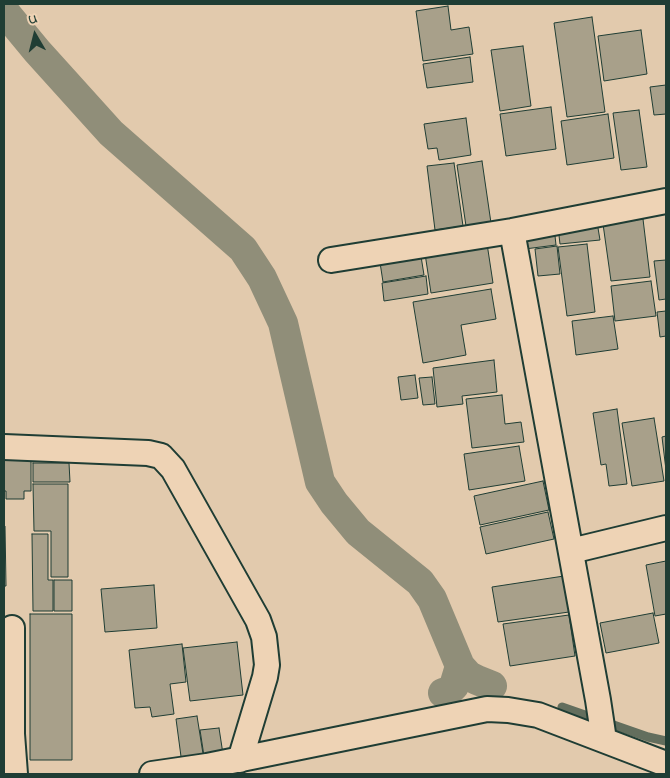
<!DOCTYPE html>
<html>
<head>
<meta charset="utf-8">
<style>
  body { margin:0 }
  #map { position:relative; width:670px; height:778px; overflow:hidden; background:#e2caad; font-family:"Indie Flower",sans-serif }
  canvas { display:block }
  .frame { position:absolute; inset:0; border:5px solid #1f3d34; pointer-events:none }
  .north { position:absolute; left:10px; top:10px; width:50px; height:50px; -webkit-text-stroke:4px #eed3b5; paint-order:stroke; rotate:352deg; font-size:14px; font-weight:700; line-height:20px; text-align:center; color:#1f3d34 }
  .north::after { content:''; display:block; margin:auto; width:18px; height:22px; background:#1f3d34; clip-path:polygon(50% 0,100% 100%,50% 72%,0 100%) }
</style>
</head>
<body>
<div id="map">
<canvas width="670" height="778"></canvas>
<div class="frame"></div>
<div class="north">U</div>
</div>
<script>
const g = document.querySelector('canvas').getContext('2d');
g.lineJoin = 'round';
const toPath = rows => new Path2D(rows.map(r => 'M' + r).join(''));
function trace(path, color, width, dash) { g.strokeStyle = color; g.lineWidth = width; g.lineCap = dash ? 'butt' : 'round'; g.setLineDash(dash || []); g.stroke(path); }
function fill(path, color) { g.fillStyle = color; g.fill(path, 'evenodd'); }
trace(toPath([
  [562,707,648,737,666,741]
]), '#636e5d', 9);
trace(toPath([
  [4,11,37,51,111,133,243,249,262,278,283,323,320,482,334,503,358,532,420,582,432,599,460,666,469,676,477,680,492,686],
  [443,693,449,691,454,686,460,666]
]), '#908e79', 30);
const building = toPath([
  [448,6,451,30,469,27,473,54,423,61,416,11,448,6],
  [592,17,605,112,567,117,554,23,592,17],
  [641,30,647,74,604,81,598,36,641,30],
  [523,46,531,106,500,111,491,50,523,46],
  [470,57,473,82,427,88,423,64,470,57],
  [666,85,666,114,654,115,650,87,666,85],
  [551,107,556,149,506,156,500,114,551,107],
  [639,110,647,167,621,170,613,113,639,110],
  [608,114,614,158,567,165,561,121,608,114],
  [466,118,471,155,439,160,437,148,428,149,424,124,466,118],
  [482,161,491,223,466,226,457,165,482,161],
  [454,163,463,226,435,230,427,166,454,163],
  [643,219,650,277,611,281,603,224,643,219],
  [597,222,600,240,560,244,558,227,597,222],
  [554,227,556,245,517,250,514,232,554,227],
  [486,237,493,283,431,293,424,247,486,237],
  [587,244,595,312,567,316,558,247,587,244],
  [557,246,560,274,538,276,535,249,557,246],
  [420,250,424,275,383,282,379,256,420,250],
  [666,260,666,299,659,300,654,261,666,260],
  [426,276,428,294,384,301,382,283,426,276],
  [651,281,656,316,615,321,611,286,651,281],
  [491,289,496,319,461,325,466,355,423,363,413,302,491,289],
  [666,311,666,336,660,337,657,312,666,311],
  [613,316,618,349,576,355,572,321,613,316],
  [494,360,497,392,462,396,463,404,437,407,433,368,494,360],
  [415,375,418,398,401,400,398,377,415,375],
  [432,377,435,404,423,405,419,378,432,377],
  [502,395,505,424,521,422,524,442,472,448,466,399,502,395],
  [617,409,627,484,609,486,606,464,601,465,593,413,617,409],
  [654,418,664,481,632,486,622,423,654,418],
  [666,436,666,470,662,437,666,436],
  [519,446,525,481,469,490,464,454,519,446],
  [4,460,31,460,31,491,24,491,24,499,6,499,6,491,4,491,4,460],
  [33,463,69,463,70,482,33,482,33,463],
  [543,481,549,510,480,525,474,496,543,481],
  [33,484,68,484,68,577,51,577,51,531,34,531,33,484],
  [548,512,554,539,486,554,480,527,548,512],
  [4,526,5,526,6,586,4,586,4,526],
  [32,534,48,534,48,580,53,580,53,611,33,611,32,534],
  [666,561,666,614,655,616,646,565,666,561],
  [564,576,569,612,498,622,492,587,564,576],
  [54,580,72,580,72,611,54,611,54,580],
  [154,585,157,628,105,632,101,589,154,585],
  [653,613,659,643,606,653,600,623,653,613],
  [30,614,72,614,72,760,30,760,30,614],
  [569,615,575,656,510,666,503,624,569,615],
  [237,642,243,695,190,701,183,648,237,642],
  [182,644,186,682,170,684,174,714,152,717,150,707,135,708,129,650,182,644],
  [197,716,204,760,182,764,176,719,197,716],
  [219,728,223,754,204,756,200,730,219,728]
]);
fill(building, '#a8a08a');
trace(building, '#1f3d34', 1);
const street = toPath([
  [512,231,598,700,604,740],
  [331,260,512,231,666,201],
  [4,447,148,453,161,456,173,469,258,620,264,637,267,665,265,677,240,760],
  [571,551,666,528],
  [12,628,12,734,15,774],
  [152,774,207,766,487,709,508,710,538,715,666,764]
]);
trace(street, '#1f3d34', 28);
trace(street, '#eed3b5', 24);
</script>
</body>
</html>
